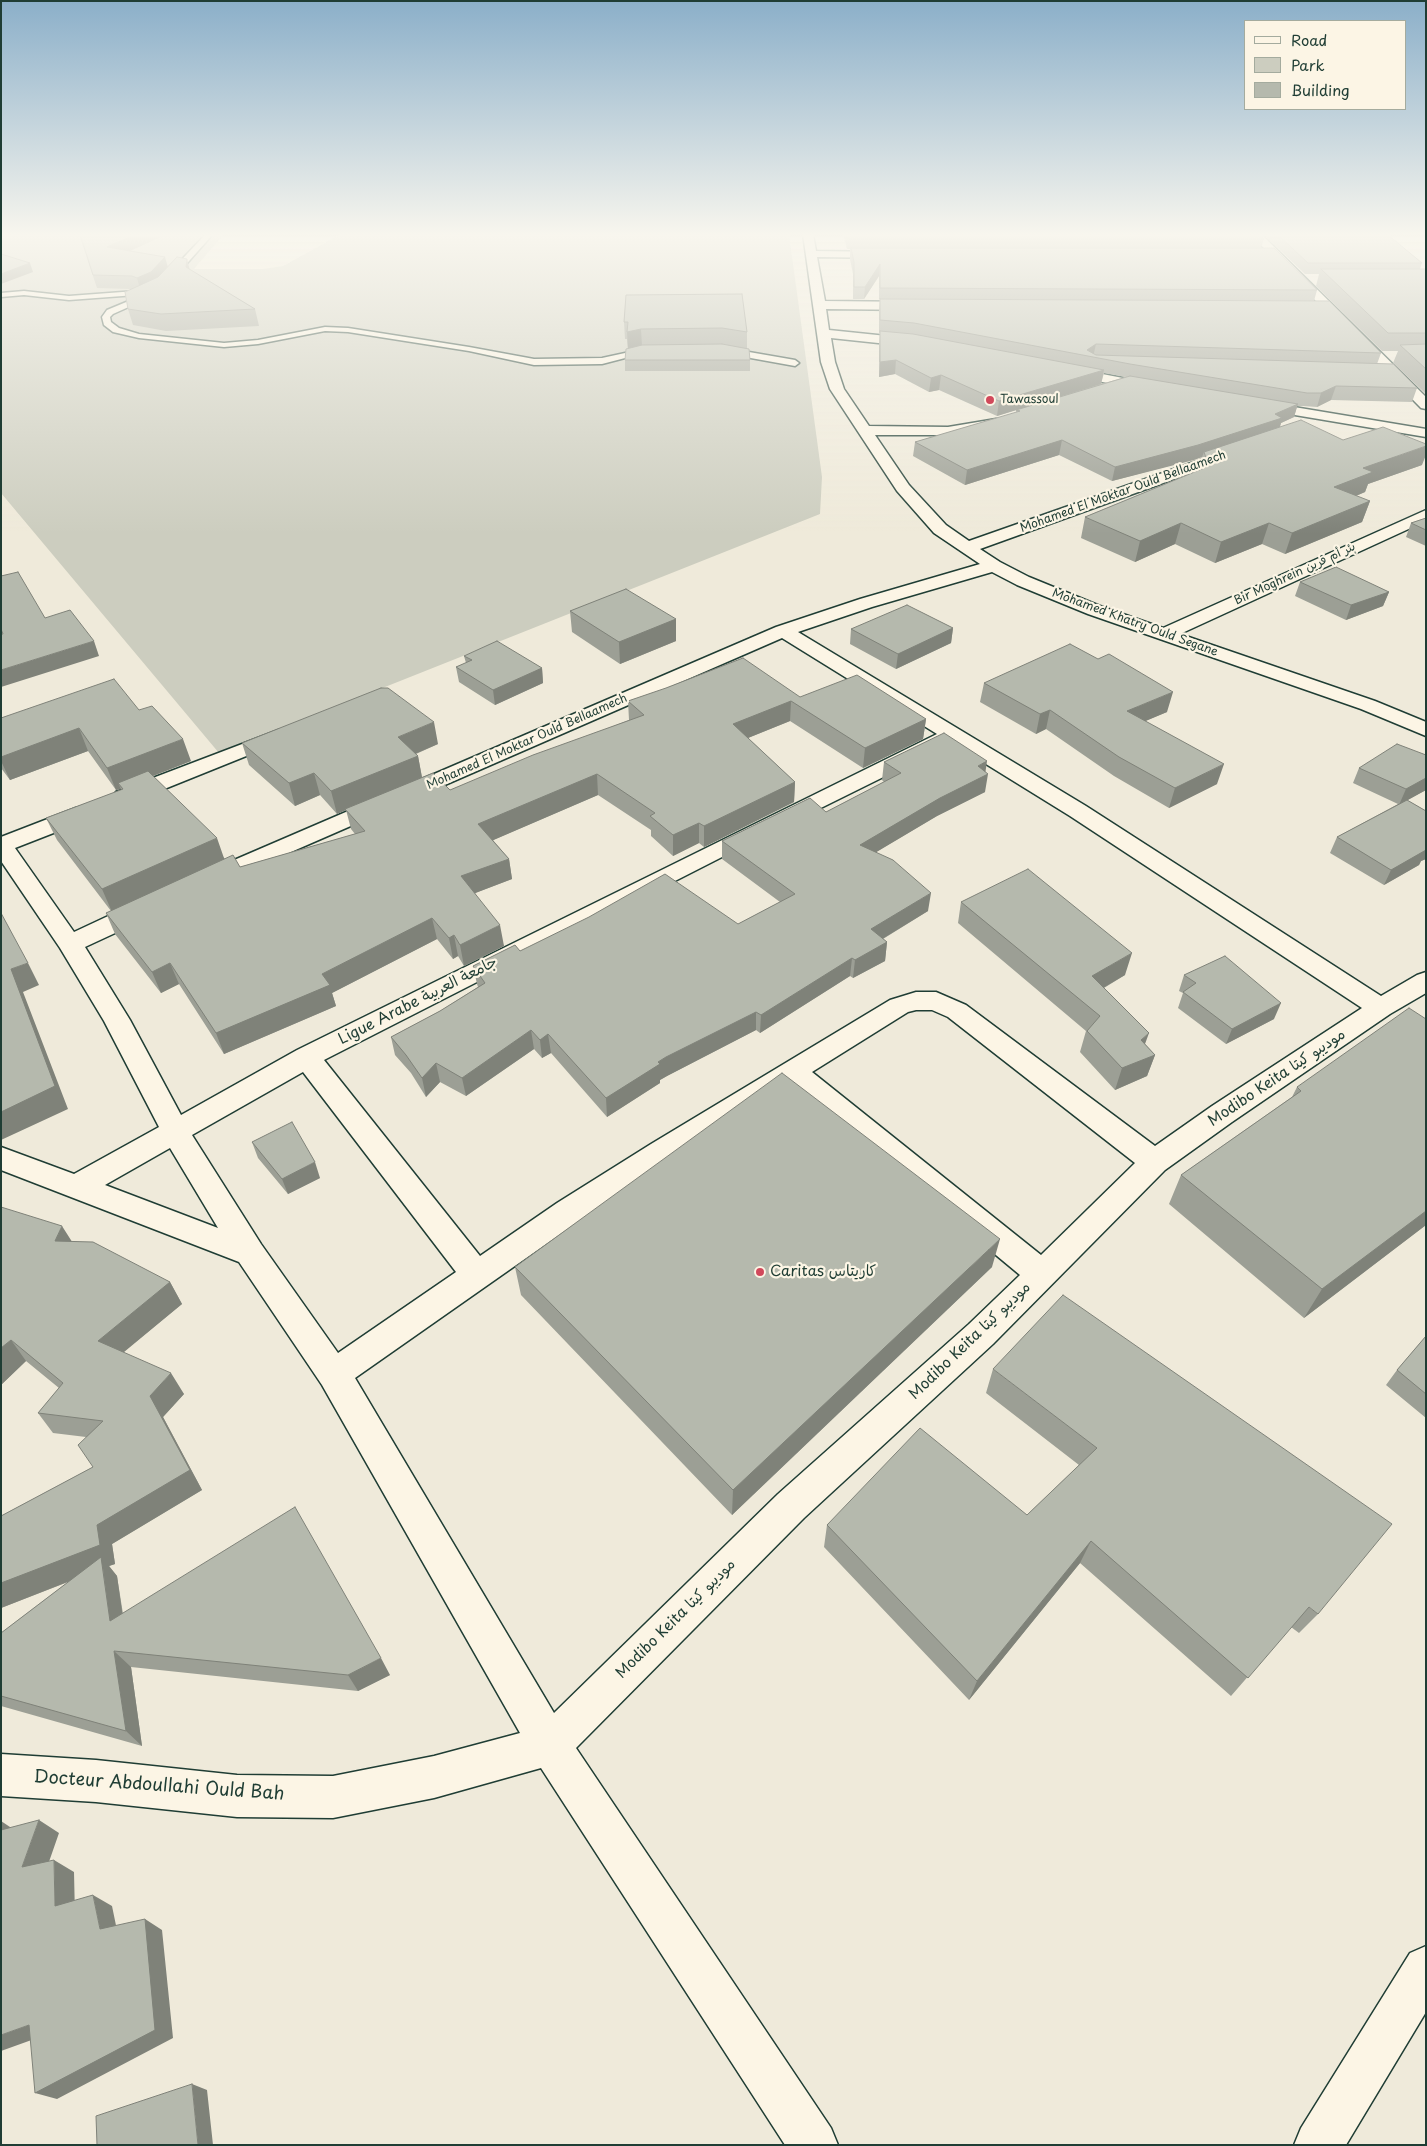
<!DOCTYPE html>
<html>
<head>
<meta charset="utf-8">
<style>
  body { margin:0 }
  #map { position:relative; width:1427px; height:2146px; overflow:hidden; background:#efeada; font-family:"Playpen Sans",sans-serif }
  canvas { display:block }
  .frame { position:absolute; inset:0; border:2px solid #1f3d34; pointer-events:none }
  .legend { position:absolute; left:1244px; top:20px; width:162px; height:90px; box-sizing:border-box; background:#fcf5e5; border:1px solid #a4ab9e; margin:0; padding:6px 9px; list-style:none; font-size:15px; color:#1f3d34 }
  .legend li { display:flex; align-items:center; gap:10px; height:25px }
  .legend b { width:25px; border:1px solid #a4ab9e }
</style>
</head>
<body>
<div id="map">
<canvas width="1427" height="2146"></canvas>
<div class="frame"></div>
<ul class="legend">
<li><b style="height:6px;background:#fcf5e5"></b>Road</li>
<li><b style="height:14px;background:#cccdbf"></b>Park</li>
<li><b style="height:14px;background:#b5b9ad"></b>Building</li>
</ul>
</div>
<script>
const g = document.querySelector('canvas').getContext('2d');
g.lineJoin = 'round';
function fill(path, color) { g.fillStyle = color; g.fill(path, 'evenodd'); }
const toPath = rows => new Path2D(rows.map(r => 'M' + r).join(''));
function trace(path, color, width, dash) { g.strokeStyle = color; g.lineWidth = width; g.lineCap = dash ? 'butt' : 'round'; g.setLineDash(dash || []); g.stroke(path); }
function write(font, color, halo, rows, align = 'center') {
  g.font = font + ' "Playpen Sans","Playpen Sans Arabic",sans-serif'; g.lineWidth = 4.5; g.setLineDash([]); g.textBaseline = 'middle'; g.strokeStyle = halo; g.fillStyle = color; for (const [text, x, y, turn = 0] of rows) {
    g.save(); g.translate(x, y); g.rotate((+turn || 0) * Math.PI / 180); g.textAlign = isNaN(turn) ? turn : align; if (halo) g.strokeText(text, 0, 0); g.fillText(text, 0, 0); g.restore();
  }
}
fill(toPath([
  [1,234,224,234,194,269,263,269,283,266,341,234,789,234,822,477,820,514,219,753,1,493]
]), '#cccdbf');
const service = toPath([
  [206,234,213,234,174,278,168,278,168,274,206,234],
  [24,291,69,296,136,291,140,293,136,295,69,300,24,295,1,297,1,293,24,291],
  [148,293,151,293,151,297,113,314,110,317,111,322,119,328,139,334,224,343,258,340,325,327,348,328,469,347,534,359,602,358,648,348,652,351,602,364,534,365,469,351,348,332,325,331,258,344,224,347,139,338,113,332,104,325,102,317,107,310,148,293],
  [726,348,795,360,799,363,795,366,723,353,722,351,726,348]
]);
const minor = toPath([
  [803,234,813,234,816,251,887,252,893,255,887,258,817,257,825,301,917,302,923,306,917,310,826,309,829,330,916,339,922,343,916,347,831,338,835,362,844,389,869,426,948,427,996,419,1001,420,1003,423,1001,426,996,427,948,435,875,435,909,485,946,525,969,541,1231,449,1241,449,1244,452,1241,455,980,549,1000,562,1029,577,1100,606,1163,628,1426,510,1426,521,1180,634,1375,701,1426,722,1426,736,1361,709,1088,614,1017,585,992,572,872,607,798,632,1086,806,1381,996,1417,975,1426,972,1426,993,1390,1014,1232,1122,1165,1170,993,1344,804,1518,576,1748,831,2128,838,2145,785,2145,541,1768,434,1798,333,1818,237,1817,96,1802,1,1796,1,1754,96,1760,237,1775,333,1776,434,1756,520,1733,322,1385,239,1262,1,1170,1,1147,74,1174,159,1127,104,1021,60,948,1,861,1,837,76,808,84,806,92,808,95,813,92,818,15,848,74,932,136,903,145,901,154,903,157,909,154,915,85,947,130,1020,181,1115,297,1050,937,734,782,638,213,886,205,888,197,886,193,881,197,876,776,627,860,599,980,564,934,533,897,491,830,389,821,362,803,234],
  [952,743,1070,816,1362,1008,1212,1106,1155,1146,966,1005,936,992,916,992,890,1000,651,1144,557,1203,480,1256,324,1060,724,856,952,743],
  [916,1010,932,1010,948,1017,1135,1163,1041,1255,812,1072,908,1012,916,1010],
  [303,1072,456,1272,338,1353,261,1244,192,1135,303,1072],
  [791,1085,1020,1275,969,1324,778,1494,554,1713,355,1378,579,1221,791,1085],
  [170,1148,218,1228,105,1185,170,1148],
  [1250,234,1261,234,1426,397,1426,409,1421,408,1250,234],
  [1066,367,1149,383,1156,387,1149,391,1061,374,1059,371,1066,367],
  [1258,401,1426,429,1426,437,1253,408,1251,405,1253,402,1258,401],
  [279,730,286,732,289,736,286,740,132,802,124,804,116,802,113,797,116,792,279,730],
  [1426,1946,1426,2012,1346,2145,1294,2145,1301,2128,1410,1953,1426,1946]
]);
trace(service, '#1f3d34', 3);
trace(minor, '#1f3d34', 3);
fill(service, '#fcf5e5');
fill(minor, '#fcf5e5');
fill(toPath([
  [79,234,167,234,130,251,168,267,190,270,255,309,259,326,166,331,133,325,128,309,131,289,97,288],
  [840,234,1260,234,1264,239,1261,248,1317,290,1314,301,1381,353,1377,364,1417,388,1412,402,1331,400,1317,407,1303,406,1297,406,1294,417,1281,423,1280,427,1343,440,1422,465,1368,484,1365,492,1356,496,1370,501,1362,522,1285,554,1262,544,1215,563,1175,544,1135,562,1081,538,1085,517,1199,470,1202,457,1112,481,1059,455,965,485,913,456,915,442,1016,413,1016,410,997,416,939,390,929,392,895,374,879,377,879,345,880,333,879,333,879,311,880,299,879,299,879,276,864,299,853,299,853,274,850,259,850,249,847,249,843,234],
  [1104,373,1126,377,1101,384],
  [1263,234,1387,234,1422,263,1420,269,1426,269,1426,394,1393,363,1398,351,1382,351,1316,286,1319,274,1305,274],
  [626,295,747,332,747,349,750,360,750,371,625,371,625,360,628,349,627,339,625,339,624,322],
  [1426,518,1426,546,1406,537,1411,523],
  [1300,582,1389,592,1383,606,1346,620,1295,596],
  [570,611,676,619,676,641,620,664,572,632],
  [953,628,951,643,896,669,850,644,851,629],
  [464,656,542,668,543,683,495,705,459,682,456,667,466,663],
  [984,683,1167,712,1145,721,1217,784,1169,808,1114,776,1046,729,1036,734,980,702],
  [800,697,926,719,923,739,863,768,790,721,748,738,795,782,794,802,704,847,699,843,673,856,651,836,651,830,598,795,493,840,509,859,512,879,475,893,504,946,464,966,458,956,453,959,437,939,332,993,336,1006,224,1054,179,984,161,993,115,934,106,913,111,911,57,840,46,818,121,790,121,789,116,790,88,751,10,780,1,768,1,718,139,710,191,761,153,776,225,859,240,867,355,834,351,829,346,810,337,814,320,795,295,806,249,765,242,743,438,744,416,754,418,756,422,777,450,790,629,720,628,701],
  [1426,755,1426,790,1407,800,1426,811,1426,859,1421,861,1419,865,1384,885,1330,853,1337,837,1398,804,1353,783,1359,768],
  [884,762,985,771,985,792,937,816,876,852,928,911,883,939,887,942,885,961,853,978,850,976,760,1033,756,1030,667,1076,660,1080,660,1083,607,1117,551,1053,542,1058,534,1049,466,1096,440,1082,426,1097,411,1073,395,1055,391,1037,440,1011,478,987,477,984,473,966,520,951,738,924,780,902,722,859,722,841,826,812,884,782,882,780],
  [961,902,1125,975,1104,988,1145,1044,1155,1055,1147,1076,1115,1090,1080,1052,1086,1031,958,923],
  [1184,975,1274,1019,1226,1044,1178,1008,1183,993,1179,991],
  [1426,1019,1426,1225,1304,1318,1169,1204,1181,1175,1292,1097,1297,1087],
  [252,1142,320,1178,288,1194,258,1158],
  [1,1207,72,1242,170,1282,182,1304,123,1352,184,1394,163,1417,202,1490,112,1544,115,1564,109,1566,117,1576,123,1614,390,1675,358,1691,131,1667,142,1746,1,1706,1,1633,68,1582,1,1608,1,1516,93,1467,86,1437,53,1433,38,1413,59,1388,26,1361,1,1385],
  [515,1267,992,1267,732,1515,521,1295],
  [1426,1336,1426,1418,1386,1385,1397,1370],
  [993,1369,1318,1614,1299,1633,1291,1627,1231,1696,1080,1563,969,1700,824,1547,827,1525,1027,1515,1079,1465,986,1393]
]), '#9c9f95');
fill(toPath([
  [136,234,167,234,110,260,107,247],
  [165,257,169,271,141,292,137,278],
  [187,259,191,275,186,267],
  [30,263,33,272,1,284,1,274],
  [880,264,879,276,864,299,865,287],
  [641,329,642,346,628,350,627,332],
  [1096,344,1093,357,1087,350],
  [896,360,895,374,879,377,880,362],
  [1104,370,1101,384,997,416,999,401],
  [941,375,939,390,929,392,931,378],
  [1336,386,1331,400,1317,407,1321,393],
  [1298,404,1294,417,1281,423,1278,432,1204,452,1202,457,1194,460,1112,481,1115,467,1275,414],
  [1062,440,1059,455,965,485,967,470],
  [1426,446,1426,455,1422,465,1368,484,1365,492,1327,508,1334,487,1363,468],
  [1370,501,1362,522,1285,554,1292,533],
  [1181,523,1175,544,1135,562,1140,541],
  [1269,523,1262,544,1215,563,1221,542],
  [1389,592,1383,606,1346,620,1351,605],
  [676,619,676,641,620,664,619,642],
  [953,628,951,643,896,669,898,654],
  [94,641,99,656,1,687,1,670],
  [542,668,543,683,495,705,493,690],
  [1173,692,1167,712,1122,731,1127,711],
  [791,701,790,721,733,744,733,724],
  [1050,710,1046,729,1036,734,1040,714],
  [926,719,923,739,863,768,865,748],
  [434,722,438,744,403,759,398,737],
  [79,728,88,751,10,780,1,761,1,757],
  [183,739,191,761,122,788,118,783,121,789,116,790,107,768],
  [418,756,422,778,345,809,346,810,337,814,331,791],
  [987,761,985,775,988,774,985,792,937,816,858,863,860,845,978,766],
  [1224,764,1217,784,1169,808,1175,788],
  [314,773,320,795,295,806,289,783],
  [597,774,598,795,482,845,478,824],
  [1426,778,1426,790,1399,805,1406,789],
  [795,782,794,802,704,847,704,826],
  [699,823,699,843,673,856,673,835],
  [217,838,225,861,112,912,102,889],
  [1426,847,1426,859,1421,861,1419,865,1384,885,1391,870],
  [509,859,512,879,465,897,461,876],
  [931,893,928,911,869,947,871,929],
  [432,918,437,939,332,993,336,1006,224,1054,216,1033,322,974],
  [500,925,504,946,464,966,460,945],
  [454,935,458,956,453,959,449,938],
  [887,942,885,961,853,978,855,960],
  [1132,953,1125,975,1086,998,1092,976],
  [852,958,850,976,760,1033,761,1015],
  [28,963,39,985,23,992,68,1109,1,1140,1,1112,11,969],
  [170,963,179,984,161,993,152,972],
  [1281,1003,1274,1019,1226,1044,1232,1029],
  [756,1012,756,1030,667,1076,660,1080,660,1083,607,1117,606,1098,666,1057],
  [531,1030,534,1049,466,1096,462,1078],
  [1149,1033,1141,1055,1141,1040],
  [548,1034,551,1053,542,1058,540,1040],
  [1155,1055,1147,1076,1115,1090,1122,1068],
  [436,1063,440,1082,426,1097,422,1078],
  [315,1162,320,1178,288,1194,282,1179],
  [1426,1211,1426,1225,1304,1318,1322,1289],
  [62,1226,76,1248,55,1241],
  [1000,1239,992,1267,732,1515,733,1490],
  [170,1282,182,1304,112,1362,98,1341],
  [11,1340,26,1361,1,1385,1,1348],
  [171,1373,184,1394,163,1417,202,1490,112,1544,115,1564,109,1566,117,1576,126,1639,110,1621,103,1568,1,1608,1,1583,97,1525,150,1396],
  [1091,1541,1080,1563,969,1700,977,1681],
  [114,1651,131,1667,142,1746,126,1731],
  [381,1658,390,1675,358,1691,348,1675],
  [39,1820,59,1833,43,1879,22,1867],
  [1,1821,13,1829,1,1836],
  [54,1860,74,1872,75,1917,55,1906],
  [93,1895,112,1906,119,1940,100,1929],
  [145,1919,162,1930,173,2038,57,2099,35,2093],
  [29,2025,51,2033,1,2051,1,2035],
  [192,2084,207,2090,213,2145,198,2145]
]), '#7f8279');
const building = toPath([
  [80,234,136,234,107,247,165,257,151,272,137,278,132,276,93,275,80,234],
  [846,234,1260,234,1264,239,848,239,846,234],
  [1277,234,1387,234,1422,263,1308,263,1277,234],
  [851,248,1274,248,1317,290,880,288,880,264,865,287,854,287,854,262,851,248],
  [1,254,30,263,1,274,1,254],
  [177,257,187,259,186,267,255,309,161,314,128,309,125,292,158,277,177,257],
  [1321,269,1426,269,1426,333,1388,333,1321,269],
  [742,294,747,332,722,328,641,329,627,332,628,322,624,322,626,295,742,294],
  [880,299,1329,301,1381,353,1096,344,1087,350,1096,355,1393,364,1417,388,1336,386,1321,393,1307,393,1130,364,914,323,880,320,880,299],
  [880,331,913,334,1104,370,999,401,941,375,931,378,896,360,880,362,880,331],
  [722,344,749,349,750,360,625,360,626,349,642,345,722,344],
  [1426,344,1426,369,1400,345,1426,344],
  [1130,376,1298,404,1275,414,1282,418,1198,445,1115,467,1062,440,967,470,915,442,1020,411,1016,410,1130,376],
  [1301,420,1343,440,1383,427,1426,444,1426,446,1363,468,1373,472,1334,487,1370,501,1292,533,1269,523,1221,542,1181,523,1140,541,1085,517,1209,466,1204,452,1301,420],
  [1426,518,1426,530,1411,523,1426,518],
  [1336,567,1389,592,1351,605,1300,582,1336,567],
  [18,572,45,618,70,610,94,641,1,670,1,634,3,634,1,629,1,576,18,572],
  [626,589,676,619,619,642,570,611,626,589],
  [907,605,953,628,898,654,851,629,907,605],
  [497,641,542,668,493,690,456,667,472,660,464,656,497,641],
  [1070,644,1098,659,1109,654,1173,692,1127,711,1224,764,1175,788,1119,757,1050,710,1040,714,984,683,1070,644],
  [743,658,800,697,857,675,926,719,865,748,791,701,733,724,795,782,704,826,699,823,673,835,650,816,655,813,597,774,478,824,509,859,461,876,500,925,460,945,454,935,449,938,432,918,322,974,330,985,216,1033,170,963,152,972,106,913,233,855,240,867,365,831,345,809,433,773,450,790,533,755,644,715,628,701,666,688,743,658],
  [114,679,139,710,152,706,183,739,107,768,79,728,1,757,1,718,114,679],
  [381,688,388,688,434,722,398,737,418,756,331,791,314,773,289,783,242,743,381,688],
  [944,733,987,761,978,766,988,774,940,798,860,845,893,860,931,893,871,929,887,942,855,960,852,958,761,1015,756,1012,666,1057,658,1062,660,1064,606,1098,548,1034,540,1040,531,1030,462,1078,436,1063,422,1078,406,1055,391,1037,440,1011,485,983,473,966,515,945,520,951,589,917,665,874,738,924,795,894,722,841,810,798,826,812,901,773,884,762,944,733],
  [1397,744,1426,755,1426,778,1406,789,1359,768,1397,744],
  [148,771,217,838,102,889,46,818,123,789,118,783,148,771],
  [1407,800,1426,811,1426,847,1425,848,1426,848,1426,850,1391,870,1337,837,1407,800],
  [1028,869,1132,953,1092,976,1149,1033,1141,1040,1155,1055,1122,1068,1087,1031,1100,1016,961,902,1028,869],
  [1,913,28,963,11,969,55,1086,1,1112,1,913],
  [1225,956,1281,1003,1232,1029,1183,992,1196,983,1184,975,1225,956],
  [1409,1008,1426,1019,1426,1211,1322,1289,1181,1175,1301,1091,1297,1087,1409,1008],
  [782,1073,1000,1239,733,1490,515,1267,782,1073],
  [292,1122,315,1162,282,1179,252,1142,292,1122],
  [1,1207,62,1226,55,1241,93,1242,170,1282,98,1341,171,1373,150,1396,190,1470,97,1525,100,1545,1,1583,1,1516,93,1467,78,1445,103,1421,38,1413,63,1383,11,1340,1,1348,1,1207],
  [1063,1295,1392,1524,1318,1614,1309,1607,1248,1678,1091,1541,977,1681,827,1525,920,1428,1027,1515,1097,1448,993,1369,1063,1295],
  [1426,1336,1426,1394,1397,1370,1426,1336],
  [295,1507,381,1658,348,1675,114,1651,126,1731,1,1696,1,1633,101,1557,110,1621,295,1507],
  [39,1820,22,1867,54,1860,55,1906,93,1895,100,1929,145,1919,155,2030,35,2093,29,2025,1,2035,1,1830,39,1820],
  [192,2084,198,2145,97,2145,96,2116,192,2084]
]);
fill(building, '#b5b9ad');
trace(building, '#7f8279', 1);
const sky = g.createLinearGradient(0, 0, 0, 534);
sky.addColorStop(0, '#8bafc9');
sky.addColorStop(0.44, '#f8f6ee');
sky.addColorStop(1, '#f8f6ee00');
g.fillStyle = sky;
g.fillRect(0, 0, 1427, 534);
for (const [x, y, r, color] of [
  [990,400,5,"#d1495b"],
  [760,1272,5,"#d1495b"]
]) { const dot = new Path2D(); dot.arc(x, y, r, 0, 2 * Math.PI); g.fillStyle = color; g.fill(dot); trace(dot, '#fcf5e5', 2); }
write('12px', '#1f3d34', '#fcf5e5', [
  ["Tawassoul",1000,400]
], 'left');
write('12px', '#1f3d34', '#fcf5e5', [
  ["Mohamed El Moktar Ould Bellaamech",1123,492,-20],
  ["Bir Moghrein بئر أم قرين",1295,574,-25],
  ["Mohamed Khatry Ould Segane",1135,623,20],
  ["Mohamed El Moktar Ould Bellaamech",527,742,-24]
]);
write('15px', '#1f3d34', '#fcf5e5', [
  ["Ligue Arabe جامعة العربية",418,1001,-27],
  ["Modibo Keita موديبو كيتا",1277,1078,-34],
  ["Modibo Keita موديبو كيتا",970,1341,-44],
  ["Modibo Keita موديبو كيتا",676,1619,-45]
]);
write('15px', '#1f3d34', '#fcf5e5', [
  ["Caritas كاريتاس",770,1272]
], 'left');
write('18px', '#1f3d34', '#fcf5e5', [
  ["Docteur Abdoullahi Ould Bah",159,1786,4]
]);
</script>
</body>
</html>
